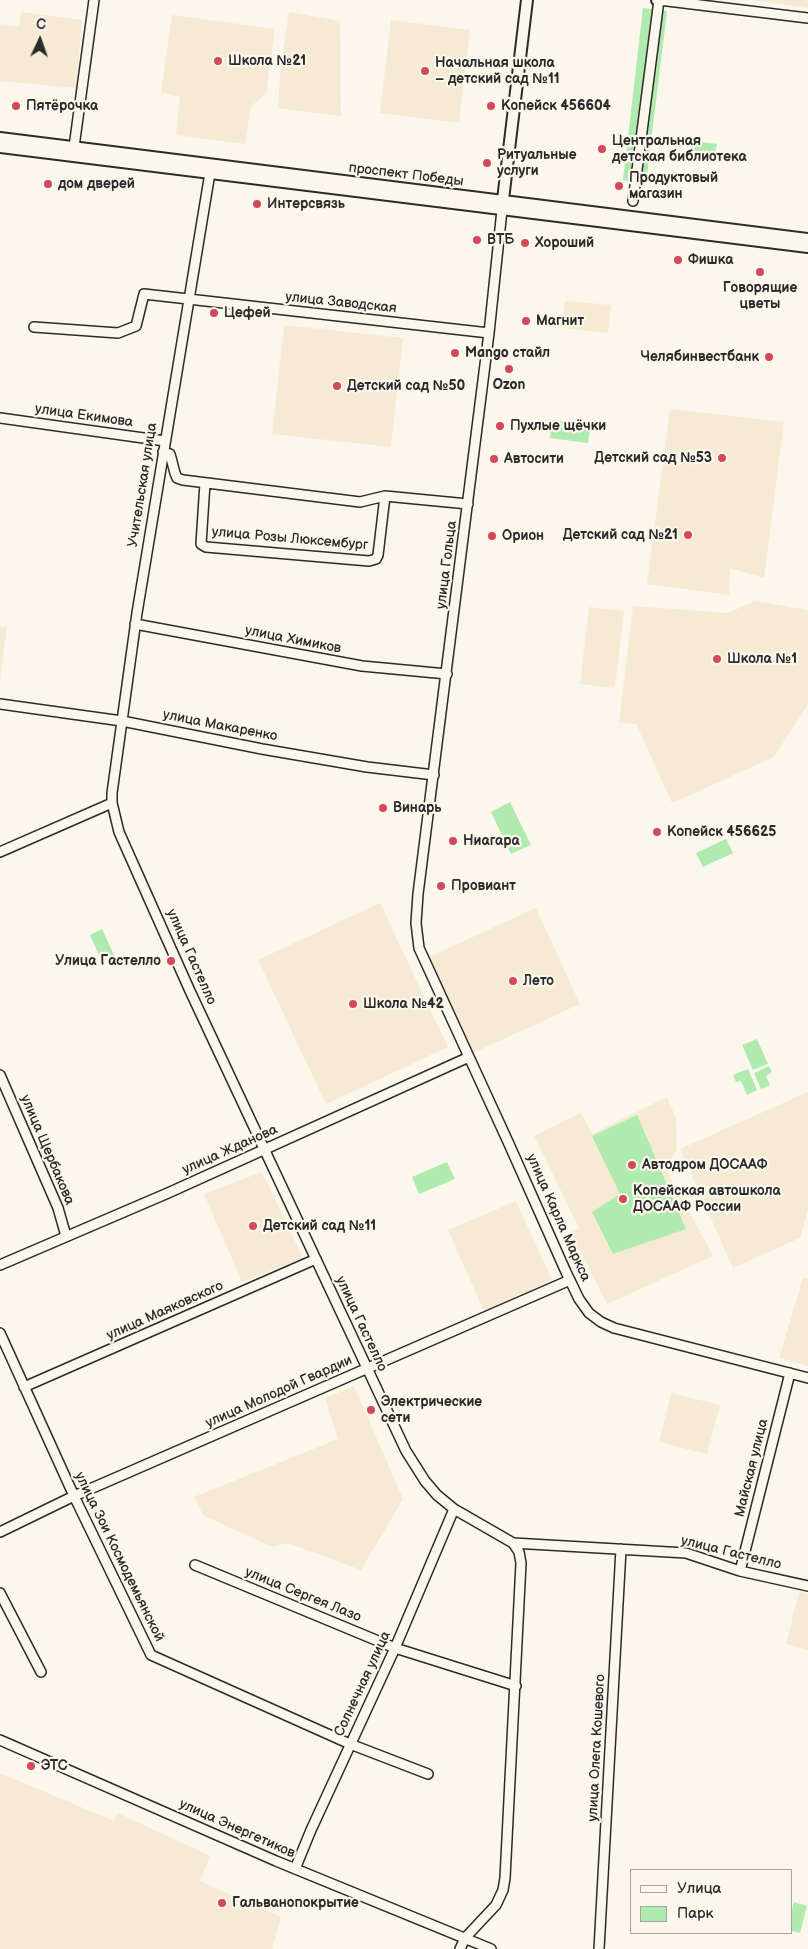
<!DOCTYPE html>
<html>
<head>
<meta charset="utf-8">
<style>
  body { margin:0 }
  #map { position:relative; width:808px; height:1949px; overflow:hidden; background:#fbf7ec; font-family:"Balsamiq Sans",sans-serif }
  canvas { display:block }
  .legend { position:absolute; left:630px; top:1869px; width:162px; height:65px; box-sizing:border-box; background:#fbf7ec; border:1px solid #a8a59f; margin:0; padding:6px 9px; list-style:none; font-size:15px; color:#2b2b2b }
  .legend li { display:flex; align-items:center; gap:10px; height:25px }
  .legend b { width:25px; border:1px solid #a8a59f }
  .north { position:absolute; left:15px; top:15px; width:50px; height:50px; -webkit-text-stroke:4px #fbf7ec; paint-order:stroke; rotate:3deg; font-size:14px; font-weight:700; line-height:20px; text-align:center; color:#2b2b2b }
  .north::after { content:''; display:block; margin:auto; width:18px; height:22px; background:#2b2b2b; clip-path:polygon(50% 0,100% 100%,50% 72%,0 100%) }
</style>
</head>
<body>
<div id="map">
<canvas width="808" height="1949"></canvas>
<ul class="legend">
<li><b style="height:6px;background:#fbf7ec"></b>Улица</li>
<li><b style="height:14px;background:#afeaaf"></b>Парк</li>
</ul>
<div class="north">С</div>
</div>
<script>
const g = document.querySelector('canvas').getContext('2d');
g.lineJoin = 'round';
function fill(path, color) { g.fillStyle = color; g.fill(path, 'evenodd'); }
const toPath = rows => new Path2D(rows.map(r => 'M' + r).join(''));
function trace(path, color, width, dash) { g.strokeStyle = color; g.lineWidth = width; g.lineCap = dash ? 'butt' : 'round'; g.setLineDash(dash || []); g.stroke(path); }
function write(font, color, halo, rows, align = 'center') {
  g.font = font + ' "Balsamiq Sans",sans-serif'; g.lineWidth = 4.5; g.setLineDash([]); g.textBaseline = 'middle'; g.strokeStyle = halo; g.fillStyle = color; for (const [text, x, y, turn = 0] of rows) {
    g.save(); g.translate(x, y); g.rotate((+turn || 0) * Math.PI / 180); g.textAlign = isNaN(turn) ? turn : align; if (halo) g.strokeText(text, 0, 0); g.fillText(text, 0, 0); g.restore();
  }
}
fill(toPath([
  [752,0,808,0,808,8],
  [21,12,82,20,76,88,0,81,0,25,19,27],
  [289,12,340,21,341,116,278,108,281,63],
  [172,15,275,29,266,94,251,106,245,144,176,135,180,97,161,92],
  [391,20,470,30,459,123,380,113],
  [565,301,611,305,608,333,562,328],
  [284,325,403,338,391,447,272,434],
  [670,409,784,422,764,578,730,568,729,595,647,584],
  [755,601,808,610,808,704,774,757,672,803,636,724,619,723,633,606,728,613],
  [589,607,624,611,615,688,580,684],
  [0,626,7,627,0,680],
  [380,903,448,1047,326,1104,258,960],
  [536,908,580,1004,473,1053,429,957],
  [808,1092,808,1210,800,1238,733,1268,680,1149],
  [667,1097,676,1118,677,1149,666,1169,713,1256,607,1304,571,1232,579,1228,534,1136,581,1113,592,1134],
  [262,1172,303,1258,242,1282,204,1194],
  [516,1201,552,1280,484,1311,448,1230],
  [803,1278,808,1279,808,1366,779,1358],
  [354,1386,403,1499,361,1570,288,1543,272,1547,203,1515,194,1497,338,1439,325,1398],
  [671,1393,720,1405,707,1454,659,1442],
  [799,1592,808,1594,808,1650,786,1644],
  [0,1773,114,1821,118,1813,210,1856,200,1881,281,1917,272,1949,0,1949]
]), '#f6ead4');
fill(toPath([
  [643,8,667,11,646,183,623,180],
  [694,141,717,144,715,154,693,151],
  [552,420,591,425,588,443,550,438],
  [510,802,531,845,511,854,491,812],
  [726,839,733,853,703,867,696,853],
  [102,929,114,955,101,960,90,935],
  [757,1039,768,1064,753,1070,742,1045],
  [769,1066,772,1072,766,1076,770,1085,761,1089,754,1073],
  [748,1069,757,1090,747,1095,741,1081,736,1082,733,1075],
  [637,1115,686,1229,613,1254,592,1212,620,1194,592,1136],
  [447,1162,455,1179,419,1194,412,1177],
  [794,1902,807,1906,800,1933,792,1931,792,1910]
]), '#afeaaf');
const minor = toPath([
  [74,147,94,0],
  [210,173,137,613,112,793,112,803,119,832,190,991,406,1451,425,1481,437,1495,454,1509,513,1543,686,1553,740,1571,808,1586],
  [633,201,659,0,808,18],
  [502,210,489,333,418,894,416,923,419,948,509,1144,566,1272,579,1299,589,1313,601,1322,614,1328,808,1378],
  [34,327,118,333,136,326,144,294,489,333],
  [0,418,165,441],
  [163,452,170,454,175,473,177,478,183,480,360,502,385,496,468,504],
  [205,483,201,544,206,547,369,561,376,559,378,555,385,496],
  [135,624,362,666,447,674],
  [0,704,122,721,262,749,367,767,434,775],
  [0,852,112,803],
  [0,1075,58,1208,66,1236],
  [0,1265,168,1193,469,1057],
  [0,1333,74,1496,151,1655,350,1744,428,1774],
  [24,1387,316,1259],
  [0,1532,74,1496,570,1280],
  [195,1565,395,1648,516,1686],
  [740,1571,790,1373],
  [0,1593,41,1672],
  [0,1740,276,1861,491,1949],
  [295,1869,311,1830,395,1648,454,1509],
  [460,1949,465,1938,496,1905,503,1890,505,1878,521,1563,519,1552,513,1543],
  [599,1949,621,1549]
]);
const major = toPath([
  [657,0,659,0],
  [0,138,808,239],
  [0,147,808,247],
  [502,208,527,0]
]);
trace(minor, '#2b2b2b', 12);
trace(major, '#2b2b2b', 14);
trace(minor, '#fbf7ec', 9);
trace(major, '#fbf7ec', 10);
for (const [x, y, r, color] of [
  [218,61,5,"#d1495b"],
  [425,71,5,"#d1495b"],
  [16,106,5,"#d1495b"],
  [491,106,5,"#d1495b"],
  [602,149,5,"#d1495b"],
  [487,163,5,"#d1495b"],
  [48,184,5,"#d1495b"],
  [619,186,5,"#d1495b"],
  [257,204,5,"#d1495b"],
  [477,240,5,"#d1495b"],
  [525,243,5,"#d1495b"],
  [678,260,5,"#d1495b"],
  [760,272,5,"#d1495b"],
  [214,313,5,"#d1495b"],
  [526,321,5,"#d1495b"],
  [455,353,5,"#d1495b"],
  [769,357,5,"#d1495b"],
  [509,369,5,"#d1495b"],
  [337,386,5,"#d1495b"],
  [500,426,5,"#d1495b"],
  [722,458,5,"#d1495b"],
  [494,459,5,"#d1495b"],
  [688,535,5,"#d1495b"],
  [492,536,5,"#d1495b"],
  [717,659,5,"#d1495b"],
  [383,808,5,"#d1495b"],
  [657,832,5,"#d1495b"],
  [453,841,5,"#d1495b"],
  [441,886,5,"#d1495b"],
  [171,961,5,"#d1495b"],
  [513,981,5,"#d1495b"],
  [353,1004,5,"#d1495b"],
  [632,1165,5,"#d1495b"],
  [623,1199,5,"#d1495b"],
  [253,1226,5,"#d1495b"],
  [371,1410,5,"#d1495b"],
  [31,1766,5,"#d1495b"],
  [222,1903,5,"#d1495b"]
]) { const dot = new Path2D(); dot.arc(x, y, r, 0, 2 * Math.PI); g.fillStyle = color; g.fill(dot); trace(dot, '#fbf7ec', 2); }
write('bold 14px', '#2b2b2b', '#fbf7ec', [
  ["Школа №21",228,61],
  ["Начальная школа",435,63],
  ["– детский сад №11",435,79],
  ["Пятёрочка",26,106],
  ["Копейск 456604",501,106],
  ["Центральная",612,141],
  ["детская библиотека",612,157],
  ["Ритуальные",497,155],
  ["услуги",497,171],
  ["Продуктовый",629,178],
  ["магазин",629,194],
  ["дом дверей",58,184],
  ["Интерсвязь",267,204],
  ["ВТБ",487,240],
  ["Хороший",535,243],
  ["Фишка",688,260],
  ["Говорящие",760,288,"center"],
  ["цветы",760,304,"center"],
  ["Цефей",224,313],
  ["Магнит",536,321],
  ["Mango стайл",465,353],
  ["Челябинвестбанк",759,357,"right"],
  ["Ozon",509,385,"center"],
  ["Детский сад №50",347,386],
  ["Пухлые щёчки",510,426],
  ["Детский сад №53",712,458,"right"],
  ["Автосити",504,459],
  ["Детский сад №21",678,535,"right"],
  ["Орион",502,536],
  ["Школа №1",727,659],
  ["Винарь",393,808],
  ["Копейск 456625",667,832],
  ["Ниагара",463,841],
  ["Провиант",451,886],
  ["Улица Гастелло",161,961,"right"],
  ["Лето",523,981],
  ["Школа №42",363,1004],
  ["Автодром ДОСААФ",642,1165],
  ["Копейская автошкола",633,1191],
  ["ДОСААФ России",633,1207],
  ["Детский сад №11",263,1226],
  ["Электрические",381,1402],
  ["сети",381,1418],
  ["ЭТС",41,1766],
  ["Гальванопокрытие",232,1903]
], 'left');
write('14px', '#2b2b2b', '#fbf7ec', [
  ["проспект Победы",406,175,7],
  ["улица Заводская",341,303,6],
  ["улица Екимова",84,416,8],
  ["Учительская улица",143,485,-81],
  ["улица Розы Люксембург",290,539,5],
  ["улица Гольца",447,565,-83],
  ["улица Химиков",293,640,11],
  ["улица Макаренко",220,726,11],
  ["улица Гастелло",191,957,66],
  ["улица Щербакова",47,1150,67],
  ["улица Жданова",230,1150,-24],
  ["улица Карла Маркса",558,1218,66],
  ["улица Маяковского",165,1311,-24],
  ["улица Гастелло",361,1324,65],
  ["улица Молодой Гвардии",279,1392,-24],
  ["Майская улица",752,1468,-76],
  ["улица Гастелло",731,1553,14],
  ["улица Зои Космодемьянской",119,1557,64],
  ["улица Сергея Лазо",303,1595,22],
  ["Солнечная улица",363,1684,-65],
  ["улица Олега Кошевого",597,1748,-87],
  ["улица Энергетиков",237,1829,24]
]);
</script>
</body>
</html>
